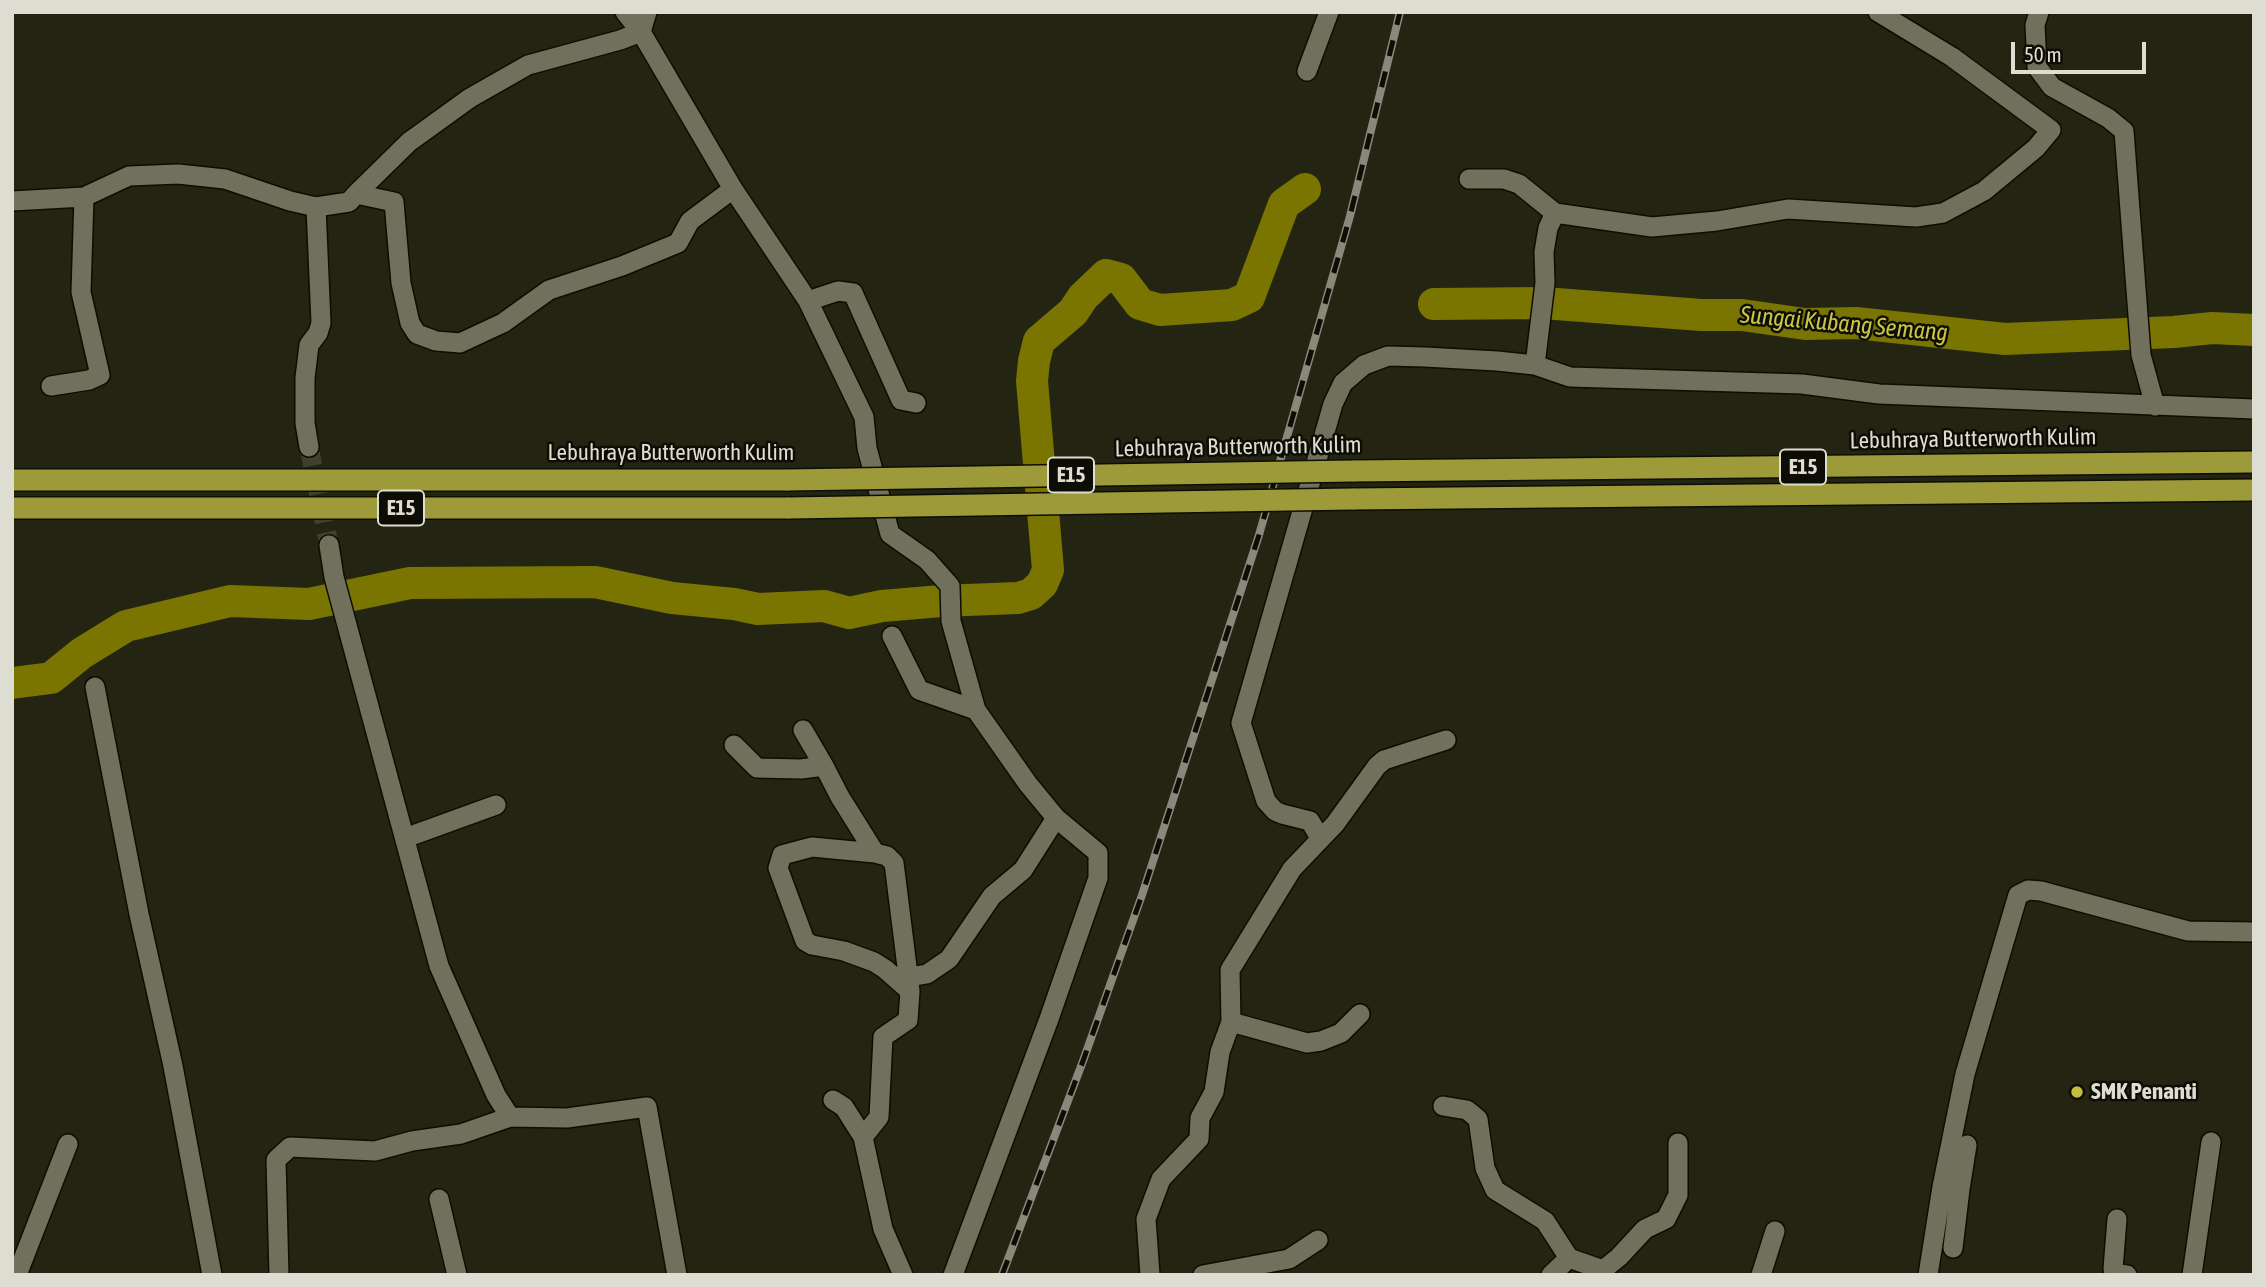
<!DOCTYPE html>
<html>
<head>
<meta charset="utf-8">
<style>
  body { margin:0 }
  #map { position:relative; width:2266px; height:1287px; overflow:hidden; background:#242413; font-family:"Asap Condensed",sans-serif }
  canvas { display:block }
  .frame { position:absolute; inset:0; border:14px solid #ddddd2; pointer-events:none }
  .scale { position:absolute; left:2011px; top:42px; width:135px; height:32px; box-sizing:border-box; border:4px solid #ddddd2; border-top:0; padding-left:9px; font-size:21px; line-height:24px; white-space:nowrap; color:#ddddd2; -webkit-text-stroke:5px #0d0d06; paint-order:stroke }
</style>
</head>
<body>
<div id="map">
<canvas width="2266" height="1287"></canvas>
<div class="frame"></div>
<div class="scale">50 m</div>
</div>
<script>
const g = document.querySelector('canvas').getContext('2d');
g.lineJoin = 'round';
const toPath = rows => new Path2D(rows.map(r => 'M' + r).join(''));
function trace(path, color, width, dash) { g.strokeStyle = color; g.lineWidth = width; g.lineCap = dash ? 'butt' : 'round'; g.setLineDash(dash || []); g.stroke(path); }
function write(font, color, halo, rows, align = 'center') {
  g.font = font + ' "Asap Condensed",sans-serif'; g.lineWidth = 5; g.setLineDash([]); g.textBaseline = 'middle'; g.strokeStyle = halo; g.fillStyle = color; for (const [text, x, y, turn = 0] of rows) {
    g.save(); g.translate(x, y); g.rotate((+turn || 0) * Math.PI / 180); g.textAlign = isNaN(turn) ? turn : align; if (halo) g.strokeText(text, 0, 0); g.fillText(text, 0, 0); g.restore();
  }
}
trace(toPath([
  [1434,304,1543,303,1701,315,1742,315,1805,324,1856,323,2005,339,2174,332,2212,328,2254,330],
  [12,683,51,678,82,653,126,626,230,601,309,604,410,583,595,582,672,598,734,604,758,609,824,606,849,613,882,606,941,601,1018,598,1031,594,1042,584,1048,570,1032,381,1034,361,1039,341,1073,312,1083,297,1106,275,1121,279,1140,304,1160,310,1232,305,1249,297,1284,204,1305,189]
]), '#797500', 32);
trace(toPath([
  [309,447,329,545]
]), '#404030', 19, [19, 10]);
const minor = toPath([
  [625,12,641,32,733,189,808,301,864,417,867,448,890,534,927,560,950,586,951,621,976,710,1028,784,1056,818,1098,853,1098,878,1049,1019,953,1275],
  [2039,12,2035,25,2037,67,2052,87,2108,118,2124,131,2141,355,2155,406],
  [1307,71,1329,12],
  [1469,179,1504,179,1519,184,1555,213,1548,228,1544,252,1545,283,1535,365],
  [356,194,409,142,470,98,528,65,620,40,641,32,647,12],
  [12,201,84,197,129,176,178,174,225,179,290,201,316,207,349,202,356,194,394,202,401,283,410,323,417,334,436,341,460,343,503,323,549,290,622,266,678,243,690,221,733,189],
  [1555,213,1652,227,1717,221,1788,209,1916,217,1943,213,1984,191,2036,148,2051,130,1952,57,1878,12],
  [808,301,838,291,853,293,901,400,916,403],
  [51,386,89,380,100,375,81,292,84,197],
  [309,447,305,423,305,378,309,345,318,333,321,323,316,207],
  [329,545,334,577,439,966,496,1095,510,1117],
  [892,636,919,690,976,710],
  [95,687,139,914,173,1066,212,1275],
  [803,730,824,766],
  [734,745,757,768,801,769,824,766,840,797,875,853],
  [405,838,496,805],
  [1320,838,1310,821,1282,814,1275,811,1266,801,1241,723,1333,404,1343,383,1364,365,1388,356,1425,357,1497,361,1535,365,1570,377,1802,384,1879,394,2254,409],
  [909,977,927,974,949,959,992,896,1023,870,1056,818],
  [1231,1022,1307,1043,1321,1041,1341,1033,1360,1014],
  [833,1100,844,1107,863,1137,883,1229,903,1275],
  [1443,1106,1467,1110,1478,1119,1485,1168,1495,1190,1545,1221,1569,1258,1603,1270,1605,1275],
  [863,1137,879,1117,883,1037,908,1020,910,991,885,969,874,962,844,951,812,945,805,941,778,868,782,855,812,847,875,853,887,856,894,863,910,991],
  [1942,1187,1960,1189,1953,1248],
  [1960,1189,1967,1145],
  [439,1199,457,1275],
  [2117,1219,2113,1269,2118,1274,2127,1275],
  [1603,1270,1619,1257,1645,1229,1666,1219,1678,1195,1678,1143],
  [17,1275,68,1144],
  [279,1275,276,1160,290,1147,375,1151,412,1141,461,1134,510,1117,567,1118,647,1107,677,1275],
  [1150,1275,1146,1219,1161,1179,1199,1139,1200,1118,1214,1092,1220,1052,1231,1022,1230,970,1292,869,1335,824,1377,766,1384,760,1446,740],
  [1203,1275,1289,1259,1318,1240],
  [1551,1275,1569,1258],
  [1761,1275,1775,1231],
  [1928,1275,1942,1187,1965,1074,2018,895,2028,890,2041,891,2188,931,2254,932],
  [2192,1275,2211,1142]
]);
const highway = toPath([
  [1353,471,2254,462],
  [12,480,788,480],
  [1353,499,2254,490],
  [12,508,789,508]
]);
trace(minor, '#0e0d01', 22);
trace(highway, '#0e0d01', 24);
trace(minor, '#70705d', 19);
trace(highway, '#9d9a39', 21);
const rail = toPath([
  [1002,1275,1083,1061,1142,895,1259,535,1350,216,1400,12]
]);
trace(rail, '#89897b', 8);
trace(rail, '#0d0d06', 5, [16]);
const highwayBridge = toPath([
  [788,480,1353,471],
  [789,508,1353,499]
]);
trace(highwayBridge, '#0e0d01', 24, []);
trace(highwayBridge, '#9d9a39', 21);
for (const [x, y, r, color] of [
  [2077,1092,7,"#c2bd3f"]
]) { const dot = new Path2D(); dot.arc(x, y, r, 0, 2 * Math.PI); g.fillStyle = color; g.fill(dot); trace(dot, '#0d0d06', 2.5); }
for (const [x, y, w] of [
  [1803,467,46],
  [1071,475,46],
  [401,508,46]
]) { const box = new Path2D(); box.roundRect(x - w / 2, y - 17.5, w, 35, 5); g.fillStyle = '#0d0d06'; g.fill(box); trace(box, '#ddddd2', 2); }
write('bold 21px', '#ddddd2', null, [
  ["E15",1803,467],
  ["E15",1071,475],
  ["E15",401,508]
]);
write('23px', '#ddddd2', '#0d0d06', [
  ["Lebuhraya Butterworth Kulim",1973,439,-1],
  ["Lebuhraya Butterworth Kulim",1238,447,-1],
  ["Lebuhraya Butterworth Kulim",671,453]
]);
write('bold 23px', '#ddddd2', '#0d0d06', [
  ["SMK Penanti",2091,1092]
], 'left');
write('italic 24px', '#cac643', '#0d0d06', [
  ["Sungai Kubang Semang",1844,324,5]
]);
</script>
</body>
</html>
